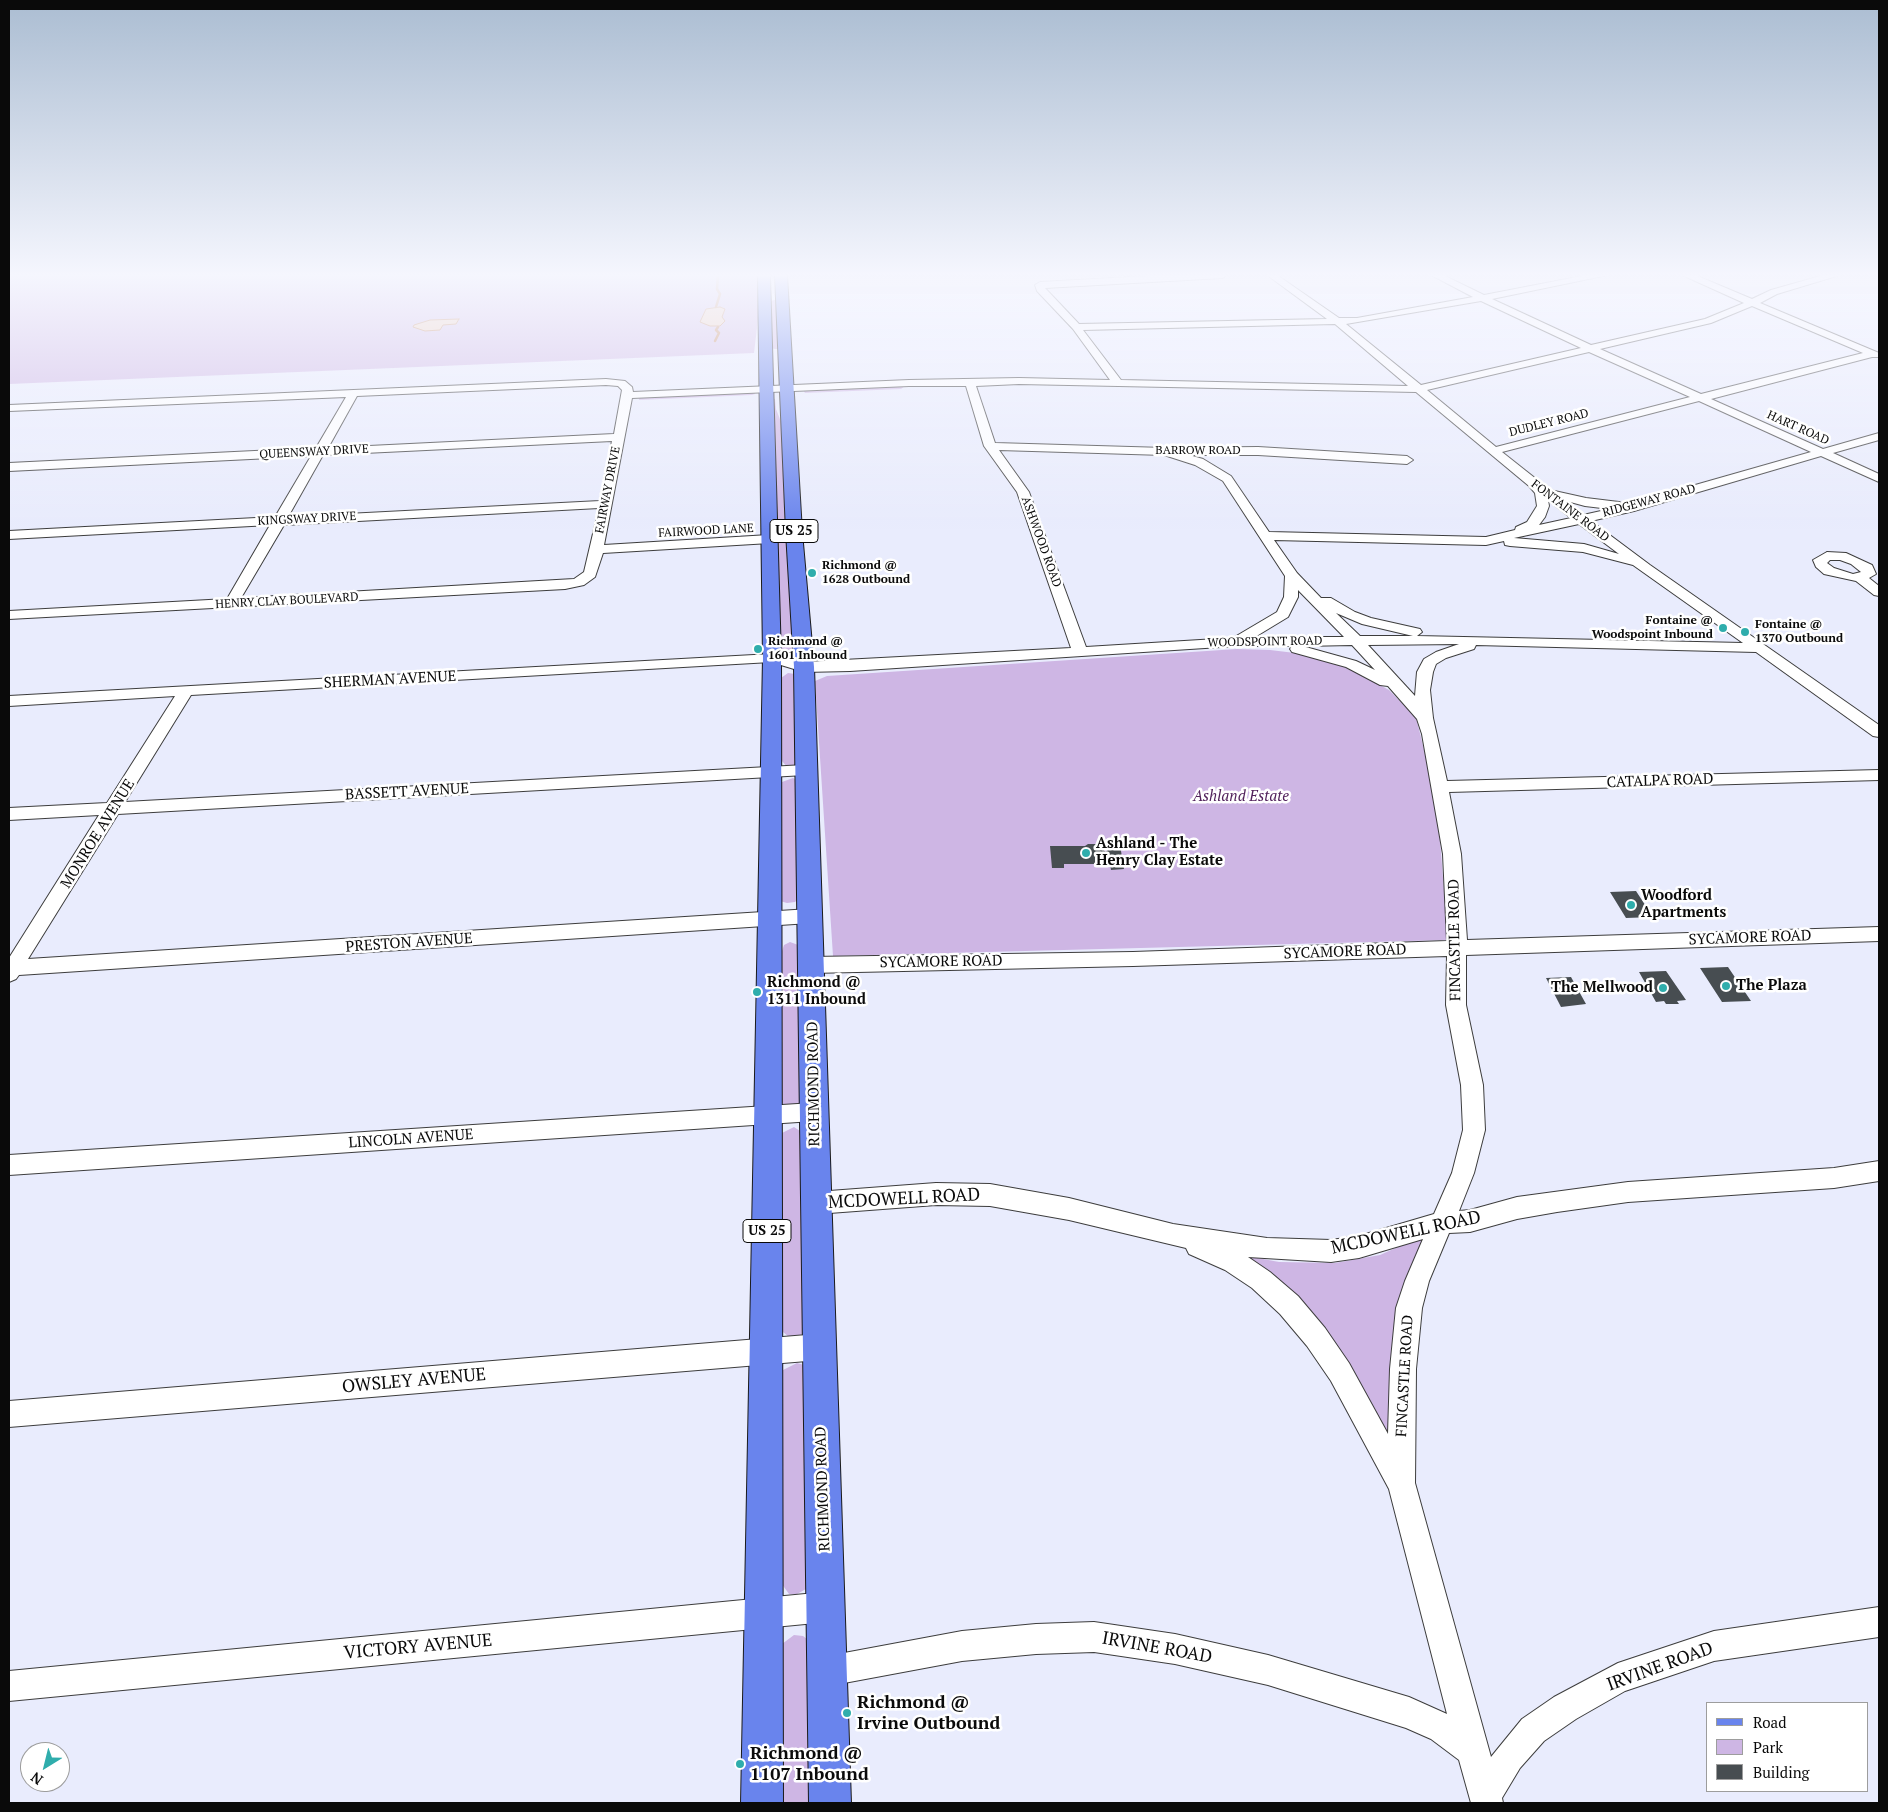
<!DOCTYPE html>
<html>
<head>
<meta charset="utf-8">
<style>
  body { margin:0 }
  #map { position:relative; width:1888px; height:1812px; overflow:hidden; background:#e9ecfd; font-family:"PT Serif",serif }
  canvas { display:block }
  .frame { position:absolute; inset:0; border:10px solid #0a0a0a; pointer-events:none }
  .legend { position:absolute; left:1706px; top:1702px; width:162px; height:90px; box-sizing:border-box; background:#fff; border:1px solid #9d9d9d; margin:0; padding:6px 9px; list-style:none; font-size:15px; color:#0a0a0a }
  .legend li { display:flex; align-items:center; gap:10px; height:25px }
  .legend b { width:25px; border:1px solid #9d9d9d }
  .north { position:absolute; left:20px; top:1742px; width:50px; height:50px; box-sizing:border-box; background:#fff; border:1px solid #9d9d9d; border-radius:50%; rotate:216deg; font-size:14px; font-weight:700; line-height:20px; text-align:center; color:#0a0a0a }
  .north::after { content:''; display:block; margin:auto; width:18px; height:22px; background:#2fadac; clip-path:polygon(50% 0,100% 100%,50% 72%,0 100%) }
</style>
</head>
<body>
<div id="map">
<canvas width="1888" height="1812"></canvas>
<div class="frame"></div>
<ul class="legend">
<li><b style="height:6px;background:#6984ed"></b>Road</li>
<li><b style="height:14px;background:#ceb6e4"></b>Park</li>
<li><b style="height:14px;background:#474d51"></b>Building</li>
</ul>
<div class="north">N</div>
</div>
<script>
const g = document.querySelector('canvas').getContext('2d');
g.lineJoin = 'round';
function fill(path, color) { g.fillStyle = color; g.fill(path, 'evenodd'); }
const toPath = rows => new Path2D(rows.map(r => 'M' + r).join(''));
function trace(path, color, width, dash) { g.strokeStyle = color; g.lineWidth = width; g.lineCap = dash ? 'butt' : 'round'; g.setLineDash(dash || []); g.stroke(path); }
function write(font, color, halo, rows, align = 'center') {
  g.font = font + ' "PT Serif",serif'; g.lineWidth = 5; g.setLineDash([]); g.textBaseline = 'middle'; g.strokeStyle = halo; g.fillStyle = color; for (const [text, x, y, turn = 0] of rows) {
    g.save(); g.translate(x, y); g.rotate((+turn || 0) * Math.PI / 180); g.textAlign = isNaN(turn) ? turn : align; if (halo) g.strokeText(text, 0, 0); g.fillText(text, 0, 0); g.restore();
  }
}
fill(toPath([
  [9,275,757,275,760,302,754,353,9,384],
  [776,300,778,349,775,349,771,348,769,301],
  [905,386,901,389,805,393,803,390],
  [754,391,755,394,752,395,639,400,639,397],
  [772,399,775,399,776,409,785,432,786,527,784,528,776,525],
  [787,538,795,653,789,657,781,653,777,539],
  [1237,649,1270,650,1312,655,1349,668,1389,690,1416,717,1437,803,1448,940,833,956,815,681,827,676],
  [788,673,795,674,796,766,787,767,782,761,781,678],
  [793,778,799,781,798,899,795,902,787,903,780,901,778,892,782,782],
  [790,942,801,946,806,1098,798,1106,788,1107,783,1105,780,1097,782,951,784,945],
  [794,1127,803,1133,804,1333,797,1337,789,1337,783,1332,780,1323,782,1133],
  [1418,1238,1423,1240,1397,1453,1237,1254,1279,1262,1335,1263,1380,1255],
  [797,1363,804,1365,811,1579,806,1589,797,1594,789,1594,779,1580,781,1379,783,1370],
  [794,1635,803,1636,811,1642,813,1654,815,1803,780,1803,780,1656,782,1644]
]), '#ceb6e4');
const water = toPath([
  [720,307,725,309,722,317,725,321,720,326,710,326,700,322,706,309,720,307],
  [459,319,456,324,443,325,440,330,425,331,413,327,414,325,430,320,459,319]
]);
fill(water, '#f0cbb2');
trace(water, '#c1783f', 1);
trace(toPath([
  [716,307,720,294,717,289,718,275],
  [715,341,719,333,716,330,718,327]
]), '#c1783f', 2.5);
fill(toPath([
  [1088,844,1096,844,1106,852,1110,845,1120,845,1124,869,1111,870,1110,864,1064,864,1064,868,1052,868,1050,846,1085,846],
  [1636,891,1653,917,1626,918,1610,892],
  [1728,967,1751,1001,1722,1002,1700,968],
  [1666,971,1686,1000,1677,1001,1679,1004,1666,1004,1664,1001,1656,1002,1639,972],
  [1571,977,1586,1004,1561,1007,1546,978]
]), '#474d51');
const minor = toPath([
  [1166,275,1227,275,1223,278,1045,288,1079,324,1327,319,1267,275,1277,275,1339,318,1357,318,1473,297,1431,275,1443,275,1484,295,1587,275,1608,275,1492,299,1591,345,1705,319,1744,303,1682,275,1695,275,1752,299,1771,290,1824,275,1840,275,1777,294,1760,303,1879,353,1879,357,1872,357,1711,399,1823,449,1879,433,1879,440,1833,453,1879,474,1879,482,1821,456,1634,511,1591,521,1650,565,1879,725,1879,737,1873,736,1756,652,1476,645,1474,649,1446,658,1436,664,1433,672,1430,690,1433,718,1447,781,1879,770,1879,780,1449,792,1461,854,1467,940,1879,927,1879,941,1466,955,1466,1005,1483,1085,1485,1130,1474,1173,1459,1211,1470,1210,1517,1197,1628,1182,1834,1168,1879,1161,1879,1181,1834,1188,1628,1202,1557,1212,1517,1219,1470,1232,1449,1233,1429,1281,1422,1308,1416,1369,1415,1483,1491,1757,1522,1719,1554,1697,1618,1663,1714,1631,1879,1607,1879,1637,1714,1661,1625,1691,1576,1719,1544,1741,1520,1768,1502,1798,1503,1803,1471,1803,1459,1760,1431,1739,1406,1728,1268,1685,1175,1664,1094,1652,1036,1654,962,1661,828,1686,817,1682,813,1671,817,1660,828,1656,962,1631,1036,1624,1094,1622,1175,1634,1268,1655,1409,1697,1447,1714,1389,1489,1331,1381,1307,1346,1280,1314,1252,1288,1225,1270,1189,1254,1186,1248,1069,1220,990,1206,936,1205,816,1214,808,1211,804,1203,808,1195,816,1192,936,1183,990,1184,1069,1198,1173,1224,1267,1238,1331,1240,1359,1236,1434,1214,1452,1173,1463,1130,1461,1085,1446,1005,1447,956,1133,966,811,973,804,970,801,965,804,960,811,957,1133,952,1447,941,1443,854,1422,734,1417,719,1388,686,1380,685,1346,667,1292,652,1290,649,1292,646,1236,646,850,671,804,672,771,662,191,695,125,802,805,765,811,766,813,770,811,774,805,775,118,814,28,959,810,909,817,911,819,916,817,921,810,923,19,975,16,979,9,982,9,958,99,815,9,820,9,808,107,803,175,696,9,706,9,696,772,654,805,662,1071,648,1017,492,984,446,966,386,909,386,632,398,604,545,769,535,794,528,800,532,799,535,770,543,603,553,595,577,584,585,565,589,9,619,9,611,227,599,270,525,9,539,9,531,275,517,311,456,9,471,9,463,316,448,346,397,9,411,9,405,606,379,625,381,632,387,633,392,909,380,1019,378,1110,380,1073,329,1037,291,1035,285,1040,282,1166,275],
  [1481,301,1581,348,1421,385,1346,324,1481,301],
  [1752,306,1863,353,1701,394,1600,349,1711,323,1752,306],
  [1335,324,1408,386,1121,380,1083,330,1335,324],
  [1589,352,1690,397,1496,447,1427,390,1589,352],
  [1019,384,1416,392,1529,486,1535,493,1537,506,1527,522,1516,527,1515,530,1486,537,1269,532,1231,476,1203,459,1189,455,1258,455,1407,464,1413,460,1407,456,1258,447,1165,448,995,443,976,386,1019,384],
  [606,385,618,386,622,390,614,434,328,448,357,396,606,385],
  [1699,401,1811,452,1625,505,1619,502,1586,498,1550,490,1502,452,1699,401],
  [612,441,600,501,288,517,323,455,612,441],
  [999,450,1164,455,1195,465,1223,481,1285,576,1284,597,1277,612,1233,638,1086,647,1029,492,999,450],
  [1548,500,1571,518,1539,525,1545,517,1549,506,1548,500],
  [1563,500,1585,506,1610,509,1583,515,1563,500],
  [599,508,584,572,574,579,241,598,284,525,599,508],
  [1579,524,1619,554,1584,544,1514,538,1579,524],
  [1274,540,1486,545,1504,541,1505,545,1510,546,1583,552,1633,565,1743,643,1417,636,1422,632,1420,629,1371,618,1355,612,1331,598,1321,598,1297,573,1274,540],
  [1298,590,1344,637,1255,637,1288,617,1298,597,1298,590],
  [1336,613,1362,624,1413,636,1360,636,1336,613],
  [1459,644,1436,652,1424,659,1417,672,1415,696,1368,645,1459,644],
  [1352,645,1375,670,1356,661,1302,646,1352,645],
  [1423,1239,1405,1281,1396,1308,1390,1369,1388,1434,1349,1363,1325,1328,1298,1296,1270,1272,1248,1257,1331,1262,1359,1258,1423,1239],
  [1827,552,1846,553,1872,565,1876,574,1869,578,1879,586,1879,596,1874,595,1856,581,1824,574,1816,567,1813,560,1827,552],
  [1830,560,1840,560,1851,564,1861,572,1853,574,1834,568,1827,563,1830,560],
  [813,1103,821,1105,824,1112,821,1119,813,1121,9,1175,9,1155,813,1103],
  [819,1334,828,1338,832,1347,828,1356,819,1360,9,1427,9,1401,819,1334],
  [826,1592,836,1597,841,1607,836,1617,826,1622,9,1701,9,1671,826,1592]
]);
const major = toPath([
  [758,275,770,275,781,658,783,1803,741,1803,763,658,758,275],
  [775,275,787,275,802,532,814,667,851,1803,809,1803,794,667,786,532,775,275]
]);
trace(minor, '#3d3d3d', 2);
trace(major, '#1b1b1b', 2);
fill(minor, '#fff');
fill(major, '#6984ed');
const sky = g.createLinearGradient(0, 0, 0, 529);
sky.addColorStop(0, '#abbdd2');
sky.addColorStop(0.52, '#f5f6fe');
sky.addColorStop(1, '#f5f6fe00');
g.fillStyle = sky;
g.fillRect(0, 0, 1888, 529);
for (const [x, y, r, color] of [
  [812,573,5,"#2fadac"],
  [1723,628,5,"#2fadac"],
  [1745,632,5,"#2fadac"],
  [758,649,5,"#2fadac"],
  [1086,853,5,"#2fadac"],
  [1631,905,5,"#2fadac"],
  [1726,986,5,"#2fadac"],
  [1663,988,5,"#2fadac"],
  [757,992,5,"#2fadac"],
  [847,1713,5,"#2fadac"],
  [740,1764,5,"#2fadac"]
]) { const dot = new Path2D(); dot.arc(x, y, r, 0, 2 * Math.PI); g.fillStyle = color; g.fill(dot); trace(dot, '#fff', 2); }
write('12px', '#0a0a0a', '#fff', [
  ["DUDLEY ROAD",1549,423,-14],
  ["HART ROAD",1798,428,24],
  ["BARROW ROAD",1198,451],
  ["QUEENSWAY DRIVE",314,452,-3],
  ["FAIRWAY DRIVE",608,490,-79],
  ["RIDGEWAY ROAD",1649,501,-15],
  ["FONTAINE ROAD",1570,511,37],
  ["KINGSWAY DRIVE",307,519,-3],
  ["FAIRWOOD LANE",706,531,-3],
  ["ASHWOOD ROAD",1041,542,70],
  ["HENRY CLAY BOULEVARD",287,601,-3],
  ["WOODSPOINT ROAD",1265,642,-1]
]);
write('bold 12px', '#0a0a0a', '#fff', [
  ["Richmond @",822,566],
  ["1628 Outbound",822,580],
  ["Fontaine @",1713,621,"right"],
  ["Woodspoint Inbound",1713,635,"right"],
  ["Fontaine @",1755,625],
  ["1370 Outbound",1755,639],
  ["Richmond @",768,642],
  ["1601 Inbound",768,656]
], 'left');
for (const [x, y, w] of [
  [794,531,48],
  [767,1231,48]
]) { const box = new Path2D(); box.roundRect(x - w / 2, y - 11.5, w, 23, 4); g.fillStyle = '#fff'; g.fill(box); trace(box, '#0a0a0a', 1); }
write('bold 14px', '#0a0a0a', null, [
  ["US 25",794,531],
  ["US 25",767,1231]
]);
write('15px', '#0a0a0a', '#fff', [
  ["SHERMAN AVENUE",390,680,-3],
  ["CATALPA ROAD",1660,781,-2],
  ["BASSETT AVENUE",407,792,-3],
  ["MONROE AVENUE",98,834,-58],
  ["SYCAMORE ROAD",1750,938,-2],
  ["FINCASTLE ROAD",1455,940,-91],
  ["PRESTON AVENUE",409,943,-4],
  ["SYCAMORE ROAD",1345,952,-2],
  ["SYCAMORE ROAD",941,962,-1],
  ["RICHMOND ROAD",814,1084,-91],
  ["LINCOLN AVENUE",411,1139,-4],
  ["FINCASTLE ROAD",1405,1376,-87],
  ["RICHMOND ROAD",823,1489,-92]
]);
write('italic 15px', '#51215b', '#fff', [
  ["Ashland Estate",1241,797]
]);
write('bold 15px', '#0a0a0a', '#fff', [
  ["Ashland - The",1096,844],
  ["Henry Clay Estate",1096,861],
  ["Woodford",1641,896],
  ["Apartments",1641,913],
  ["Richmond @",767,983],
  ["1311 Inbound",767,1000],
  ["The Plaza",1736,986],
  ["The Mellwood",1653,988,"right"]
], 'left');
write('18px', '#0a0a0a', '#fff', [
  ["MCDOWELL ROAD",904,1199,-3],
  ["MCDOWELL ROAD",1406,1233,-12],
  ["OWSLEY AVENUE",414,1381,-5],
  ["VICTORY AVENUE",418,1647,-5],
  ["IRVINE ROAD",1157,1648,10],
  ["IRVINE ROAD",1660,1667,-20]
]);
write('bold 18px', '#0a0a0a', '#fff', [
  ["Richmond @",857,1703],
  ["Irvine Outbound",857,1724],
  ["Richmond @",750,1754],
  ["1107 Inbound",750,1775]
], 'left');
</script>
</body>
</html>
